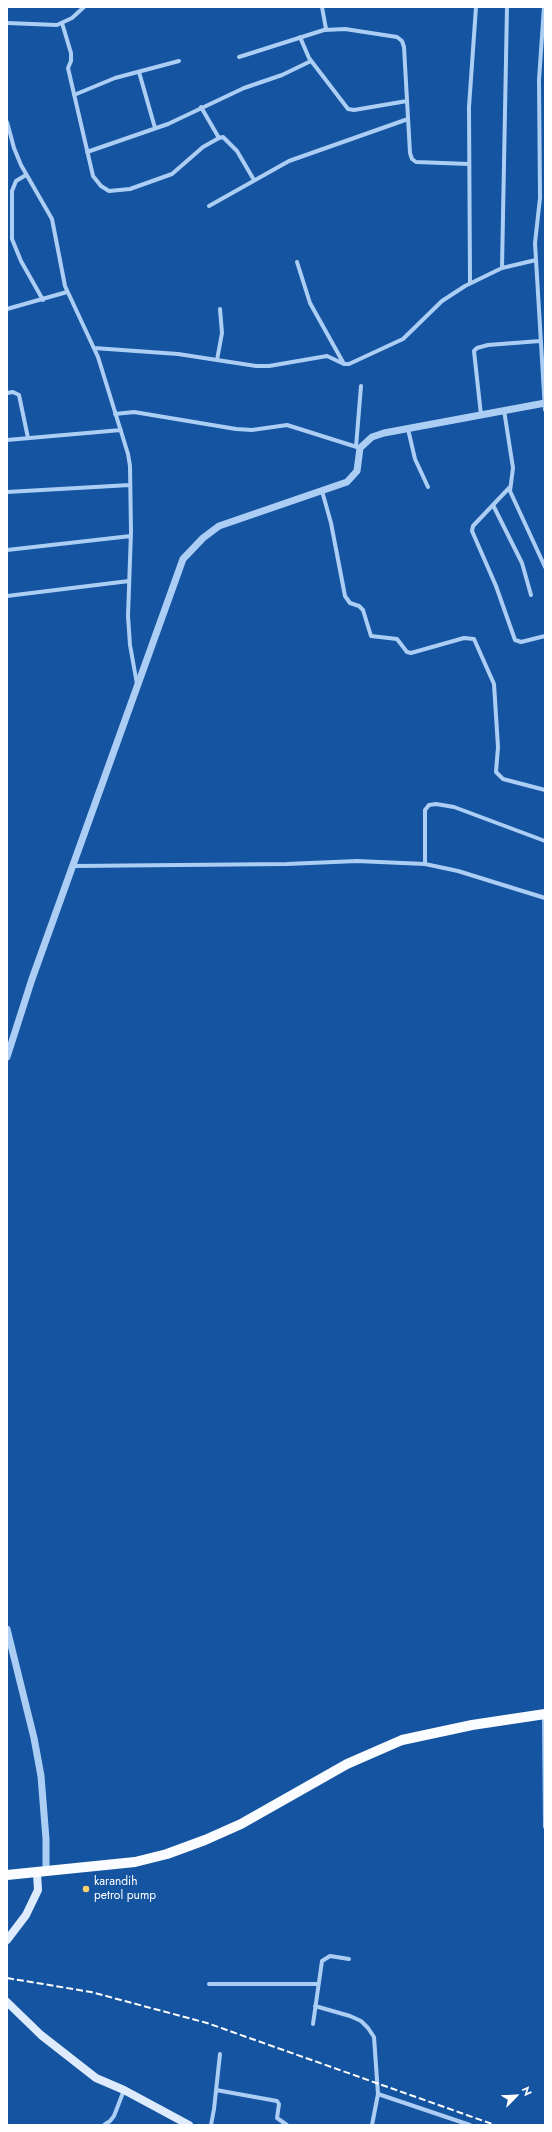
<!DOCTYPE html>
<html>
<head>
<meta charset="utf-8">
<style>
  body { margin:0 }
  #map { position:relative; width:552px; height:2132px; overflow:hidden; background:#1454a0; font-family:Jost,sans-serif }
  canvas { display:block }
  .frame { position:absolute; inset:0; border:8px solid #fff; pointer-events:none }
  .north { position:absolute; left:496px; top:2076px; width:40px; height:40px; -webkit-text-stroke:3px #1454a0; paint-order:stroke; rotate:66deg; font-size:11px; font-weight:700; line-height:16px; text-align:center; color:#fff }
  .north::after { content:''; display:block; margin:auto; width:14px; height:18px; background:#fff; clip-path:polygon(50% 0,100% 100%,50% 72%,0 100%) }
</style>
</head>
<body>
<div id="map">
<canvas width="552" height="2132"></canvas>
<div class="frame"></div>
<div class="north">N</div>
</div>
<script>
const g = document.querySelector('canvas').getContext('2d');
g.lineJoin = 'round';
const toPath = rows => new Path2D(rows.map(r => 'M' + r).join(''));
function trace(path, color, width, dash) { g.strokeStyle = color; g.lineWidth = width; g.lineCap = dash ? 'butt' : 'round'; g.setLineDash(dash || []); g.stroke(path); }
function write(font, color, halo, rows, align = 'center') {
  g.font = font + ' Jost,sans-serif'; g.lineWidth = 3; g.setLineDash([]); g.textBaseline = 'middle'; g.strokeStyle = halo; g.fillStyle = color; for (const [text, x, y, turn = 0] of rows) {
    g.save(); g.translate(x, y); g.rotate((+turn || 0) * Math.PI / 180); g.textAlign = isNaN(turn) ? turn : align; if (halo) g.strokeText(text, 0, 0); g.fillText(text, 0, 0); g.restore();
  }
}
trace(toPath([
  [322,7,326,29],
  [544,7,539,80,540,198,535,243,545,410],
  [7,23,57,25,72,18,84,7],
  [62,23,71,53,71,61,68,68,93,176,101,186,109,191,130,189,172,174,203,147,219,138],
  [300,37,309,58,348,109,354,110,407,101],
  [239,57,324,30,345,29,397,37,402,41,404,47,410,153,412,159,416,162,469,164],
  [139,72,155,128],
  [74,95,115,78,179,61],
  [201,107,219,138,223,137,237,151,254,180],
  [7,122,14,148,21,165,52,219,65,286,98,357,128,454,130,466,131,532,128,616,130,645,137,684],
  [87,152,168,124,244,88,282,75,311,61],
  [26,175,16,181,12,191,12,239,21,261,43,300],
  [209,206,289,161,408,119],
  [297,262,310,303,344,364],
  [502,268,507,7],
  [470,283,469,107,476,7],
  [7,309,67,292],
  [94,348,178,354,256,366,269,366,327,356,344,364,349,364,403,339,442,301,465,286,502,268,536,260],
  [217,360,222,333,220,309],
  [7,393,13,392,19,395,28,438],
  [504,410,513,468,510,491,545,567],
  [115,414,134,412,236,429,252,430,287,425,360,448],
  [481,415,474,351,477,348,488,345,540,341],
  [408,429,415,459,428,487],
  [7,440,121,430],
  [356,447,361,386],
  [510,487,473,526,472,531,496,586,515,640,521,642,545,636],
  [322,491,331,523,345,596,350,603,359,606,363,610,371,636,397,639,407,652,411,653,464,638,474,639,494,684,498,747,496,772,503,779,545,790],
  [7,492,130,485],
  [493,505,522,563,531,595],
  [7,550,131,536],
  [7,596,129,581],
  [425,864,425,810,429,805,436,804,454,807,545,841],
  [73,866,287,864,357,861,425,864,458,871,545,898],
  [544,1715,545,1827],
  [209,1984,318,1984],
  [315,2006,350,2016,361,2021,368,2028,374,2037,378,2094,372,2125],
  [313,2024,322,1961,330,1956,349,1959],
  [216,2090,277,2101,279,2104,277,2118,287,2125],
  [378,2094,470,2125],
  [104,2125,110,2121,114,2116,124,2090],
  [211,2125,214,2109,220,2054]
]), '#adcef4', 4);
trace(toPath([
  [7,1057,32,979,183,559,203,538,219,526,347,482,357,471,360,448,372,437,384,433,545,403],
  [7,1629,34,1738,41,1776,46,1839,46,1872]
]), '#adcef4', 7);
trace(toPath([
  [7,1940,26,1915,38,1890,37,1873],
  [7,2002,41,2035,96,2078,124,2090,189,2125]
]), '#ddebfd', 8);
trace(toPath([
  [7,1875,135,1862,167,1854,205,1840,241,1824,347,1764,402,1740,472,1725,545,1714]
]), '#fafcff', 10);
trace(toPath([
  [7,1978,91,1992,207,2023,495,2125]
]), '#fff', 2, [7, 3]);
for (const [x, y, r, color] of [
  [86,1889,4,"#ffd270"]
]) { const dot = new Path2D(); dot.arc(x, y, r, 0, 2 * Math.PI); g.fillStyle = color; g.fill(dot); trace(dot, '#1454a0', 1.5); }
write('12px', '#fff', '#1454a0', [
  ["karandih",94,1882],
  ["petrol pump",94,1896]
], 'left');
</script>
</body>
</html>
